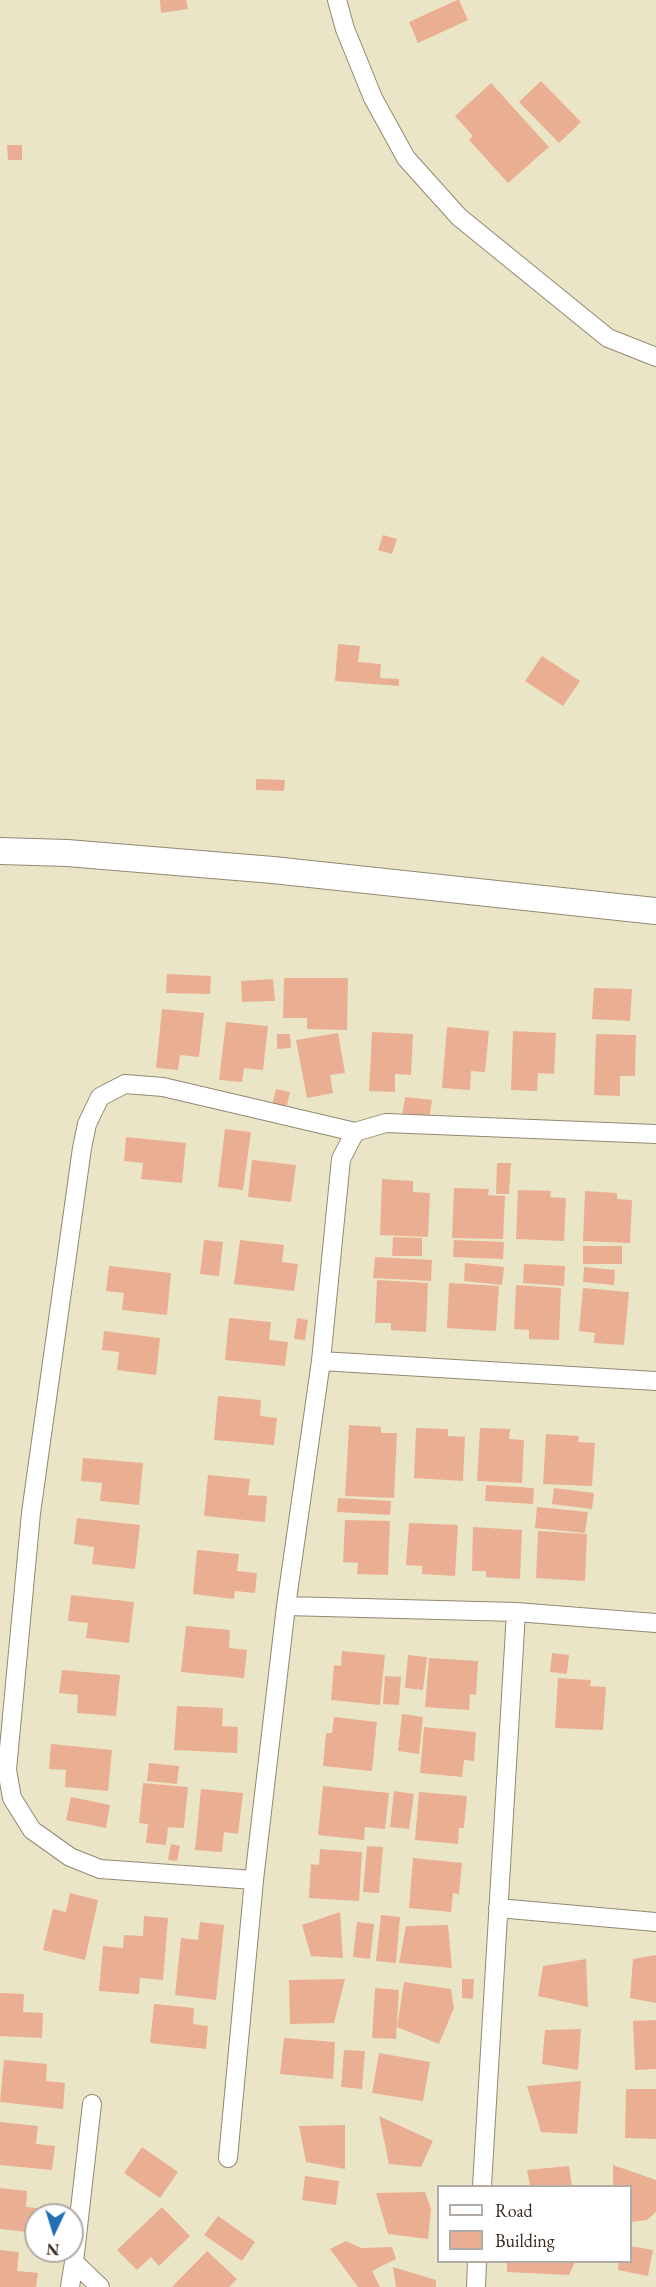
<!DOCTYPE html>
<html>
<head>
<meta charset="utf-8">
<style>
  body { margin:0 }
  #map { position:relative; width:656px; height:2287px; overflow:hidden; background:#ebe5c7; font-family:"EB Garamond",serif }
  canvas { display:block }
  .legend { position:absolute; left:437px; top:2185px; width:195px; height:78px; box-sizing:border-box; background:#fff; border:2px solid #b1aaa5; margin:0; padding:8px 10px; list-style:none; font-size:18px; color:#3b2a1e }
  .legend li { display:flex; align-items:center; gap:12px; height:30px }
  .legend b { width:30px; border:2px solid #b1aaa5 }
  .north { position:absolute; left:24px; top:2203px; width:60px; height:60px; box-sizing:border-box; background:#fff; border:2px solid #b1aaa5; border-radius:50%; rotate:184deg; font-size:16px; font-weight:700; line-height:24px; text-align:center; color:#3b2a1e }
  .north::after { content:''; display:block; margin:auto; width:21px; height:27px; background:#1f6fb2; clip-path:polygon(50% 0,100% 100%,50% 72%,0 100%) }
</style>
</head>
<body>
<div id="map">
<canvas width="656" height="2287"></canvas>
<ul class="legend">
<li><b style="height:8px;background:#fff"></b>Road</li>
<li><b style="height:16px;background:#eaaf92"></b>Building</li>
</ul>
<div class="north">N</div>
</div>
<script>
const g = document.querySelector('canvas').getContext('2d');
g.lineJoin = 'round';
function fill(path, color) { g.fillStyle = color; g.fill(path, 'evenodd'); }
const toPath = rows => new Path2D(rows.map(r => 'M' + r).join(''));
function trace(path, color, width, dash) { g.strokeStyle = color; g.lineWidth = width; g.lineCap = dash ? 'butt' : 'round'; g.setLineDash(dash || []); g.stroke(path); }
fill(toPath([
  [160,0,186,0,188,9,161,13],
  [457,0,459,0,468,20,418,43,409,22],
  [541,81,581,122,559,143,519,102],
  [491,83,549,147,508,183,469,140,473,136,455,116],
  [7,145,22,145,22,160,8,160],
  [383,535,397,539,392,554,378,550],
  [338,644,360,646,358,662,381,664,380,678,399,679,399,686,335,681],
  [542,656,580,681,563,706,525,681],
  [256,779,285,780,284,791,256,790],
  [167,974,211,976,210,994,166,993],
  [284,978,348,978,347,1030,307,1029,307,1018,283,1018],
  [273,979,275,1001,242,1002,241,981],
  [594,988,632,989,630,1021,592,1019],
  [162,1009,204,1013,199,1057,180,1055,178,1070,156,1068],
  [226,1022,268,1026,263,1070,244,1068,242,1082,219,1080],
  [447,1027,489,1031,485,1072,471,1071,470,1090,442,1088],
  [513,1031,556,1033,554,1074,538,1073,537,1091,511,1090],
  [372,1032,413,1034,411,1075,395,1074,395,1092,369,1091],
  [338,1033,345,1073,330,1075,333,1093,307,1098,296,1040],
  [277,1034,290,1034,291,1048,277,1049],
  [596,1034,636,1035,635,1076,620,1076,620,1096,594,1095],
  [276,1089,290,1092,285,1113,271,1110],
  [405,1097,432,1100,429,1120,402,1116],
  [225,1129,251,1132,243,1190,218,1187],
  [126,1137,186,1143,182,1183,141,1179,143,1163,124,1161],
  [252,1160,296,1165,291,1202,248,1197],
  [497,1163,511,1163,509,1194,496,1194],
  [382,1179,413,1181,413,1192,430,1193,428,1237,380,1235],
  [454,1188,489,1189,488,1195,505,1196,503,1239,452,1238],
  [518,1190,551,1191,550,1197,566,1198,564,1241,516,1239],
  [585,1191,617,1193,617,1199,632,1200,630,1243,583,1241],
  [393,1237,422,1238,422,1256,392,1256],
  [204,1240,223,1242,219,1276,200,1274],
  [240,1240,284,1245,282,1262,298,1264,294,1291,234,1284],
  [454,1240,504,1242,503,1259,453,1257],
  [583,1246,622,1246,622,1264,583,1264],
  [375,1257,432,1260,431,1281,373,1278],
  [465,1263,504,1267,502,1285,464,1281],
  [524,1264,565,1266,564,1286,523,1283],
  [109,1266,171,1273,167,1315,122,1310,124,1293,106,1291],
  [584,1267,615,1270,614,1285,583,1282],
  [377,1280,428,1283,426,1332,391,1330,391,1323,375,1323],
  [449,1283,499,1286,496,1331,447,1328],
  [516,1285,561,1288,559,1340,529,1339,529,1330,514,1329],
  [583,1288,629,1292,624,1345,594,1343,595,1333,579,1331],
  [229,1318,271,1322,269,1340,288,1342,285,1366,225,1360],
  [297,1318,308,1320,305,1340,294,1339],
  [104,1331,160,1338,156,1375,117,1370,119,1352,102,1350],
  [218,1396,261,1400,260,1416,277,1418,274,1445,214,1440],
  [349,1425,381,1427,381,1433,397,1433,394,1498,345,1496],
  [416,1428,448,1429,448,1436,465,1437,463,1481,414,1478],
  [480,1428,510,1429,509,1439,524,1440,522,1483,477,1481],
  [546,1434,579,1436,578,1442,595,1443,592,1486,543,1484],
  [83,1458,143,1463,139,1505,100,1501,102,1483,81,1481],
  [208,1475,250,1479,248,1495,267,1496,265,1522,204,1516],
  [486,1485,534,1488,533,1504,485,1501],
  [554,1488,594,1493,592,1509,552,1504],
  [338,1498,391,1501,390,1515,337,1512],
  [537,1507,588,1512,585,1533,535,1528],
  [77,1518,140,1525,135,1569,92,1564,94,1547,74,1544],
  [345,1520,390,1521,388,1575,357,1574,358,1563,343,1562],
  [409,1523,458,1525,455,1576,422,1574,422,1566,406,1565],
  [473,1527,522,1530,520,1579,486,1577,486,1571,472,1571],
  [538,1531,587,1534,585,1581,536,1578],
  [197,1550,239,1554,237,1571,257,1573,255,1593,235,1591,234,1599,193,1594],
  [71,1595,134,1602,129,1643,86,1638,88,1623,68,1621],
  [186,1626,230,1630,229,1648,247,1650,244,1678,181,1672],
  [342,1651,385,1655,380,1705,331,1700,334,1665,341,1666],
  [552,1653,569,1655,567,1674,550,1672],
  [408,1655,427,1657,423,1690,405,1688],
  [429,1658,478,1661,476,1695,470,1694,469,1710,425,1707],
  [62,1670,120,1675,116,1716,77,1713,78,1695,59,1693],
  [385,1676,401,1677,399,1705,383,1704],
  [558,1678,591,1680,590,1686,606,1687,603,1730,555,1728],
  [177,1706,223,1708,222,1726,238,1727,237,1753,174,1750],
  [402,1714,423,1717,419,1754,398,1751],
  [334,1717,377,1722,372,1771,323,1766,326,1733,332,1733],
  [424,1727,476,1732,474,1761,464,1760,462,1777,420,1773],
  [51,1744,112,1750,108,1791,65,1787,66,1770,49,1769],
  [149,1763,179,1766,177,1784,147,1781],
  [143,1783,188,1787,184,1828,168,1827,166,1845,146,1843,148,1824,139,1823],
  [323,1786,389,1793,385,1829,365,1827,364,1840,318,1835],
  [201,1789,243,1793,238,1834,224,1832,222,1852,195,1850],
  [394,1791,414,1794,409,1829,390,1827],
  [419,1792,467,1796,464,1828,459,1828,458,1844,415,1840],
  [71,1797,110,1805,106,1828,66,1820],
  [171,1844,180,1846,177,1861,168,1860],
  [367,1846,383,1847,379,1893,363,1892],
  [320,1849,362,1852,359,1901,309,1898,311,1864,319,1865],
  [413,1858,462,1863,459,1894,453,1893,451,1912,409,1908],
  [70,1893,98,1900,85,1960,43,1950,53,1909,66,1912],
  [340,1912,343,1958,311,1956,302,1925],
  [381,1915,400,1917,396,1963,376,1961],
  [144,1916,168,1918,163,1980,140,1978,139,1994,99,1991,103,1946,123,1948,124,1935,143,1936],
  [200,1922,224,1925,216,2000,175,1995,181,1938,198,1940],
  [357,1922,374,1924,370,1959,353,1957],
  [448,1925,452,1968,399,1963,406,1926],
  [656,1955,656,2003,630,1998,633,1959],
  [586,1959,588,2007,538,1996,543,1966],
  [345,1979,334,2023,290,2024,289,1980],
  [462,1979,474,1979,473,1999,462,1998],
  [404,1982,451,1989,454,2008,439,2044,397,2027],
  [375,1988,399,1990,396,2039,372,2038],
  [0,1993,24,1994,23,2012,43,2013,42,2038,0,2036],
  [154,2004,194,2008,193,2024,208,2026,206,2049,150,2043],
  [656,2020,656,2069,635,2070,633,2021],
  [581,2029,578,2070,542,2064,545,2030],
  [284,2038,335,2042,333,2079,280,2074],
  [344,2050,365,2051,362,2089,341,2087],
  [379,2053,430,2062,423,2101,372,2093],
  [4,2060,47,2064,46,2081,65,2083,63,2109,0,2102],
  [581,2081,577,2134,541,2132,527,2086],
  [626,2089,656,2089,656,2139,625,2138],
  [379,2116,433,2141,421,2167,389,2164],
  [0,2122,38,2126,36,2144,55,2146,52,2170,0,2165],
  [345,2125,345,2169,306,2162,299,2126],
  [142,2147,178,2172,160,2198,124,2173],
  [613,2165,656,2180,656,2212,647,2220,630,2222,630,2186,613,2186],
  [569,2166,572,2186,530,2186,527,2170],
  [305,2176,339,2181,336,2205,302,2200],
  [0,2188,27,2191,26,2207,46,2209,45,2215,36,2215,36,2233,0,2229],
  [425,2192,431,2209,428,2239,388,2234,376,2193],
  [162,2207,190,2236,159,2266,151,2257,137,2270,117,2250],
  [218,2216,255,2242,242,2261,204,2235],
  [346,2241,361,2248,392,2247,396,2259,372,2271,380,2287,358,2287,330,2249],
  [630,2246,653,2250,648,2276,618,2270,619,2262,630,2262],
  [0,2250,19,2252,17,2271,38,2273,36,2287,0,2287],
  [207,2251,237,2279,229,2287,172,2287],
  [507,2262,575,2262,569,2275,507,2272],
  [393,2267,436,2280,436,2287,396,2287]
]), '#eaaf92');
const street = toPath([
  [337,0,345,29,373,98,406,158,459,217,608,338,656,357],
  [321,1361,656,1381],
  [286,1606,516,1612,656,1623],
  [254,1880,100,1869,70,1857,32,1830,12,1798,7,1770,31,1513,82,1148,87,1124,100,1097,125,1084,163,1087,355,1132],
  [498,1908,656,1922],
  [228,2158,254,1880,286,1606,321,1361,341,1159,355,1132,386,1123,656,1134],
  [482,2186,516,1612],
  [74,2262,92,2104],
  [70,2287,74,2262,100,2287],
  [476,2287,477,2262]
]);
const secondary = toPath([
  [0,851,67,853,273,870,656,911]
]);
trace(street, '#938872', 20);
trace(secondary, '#938872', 28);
trace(street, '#fff', 18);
trace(secondary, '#fff', 26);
</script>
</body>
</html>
